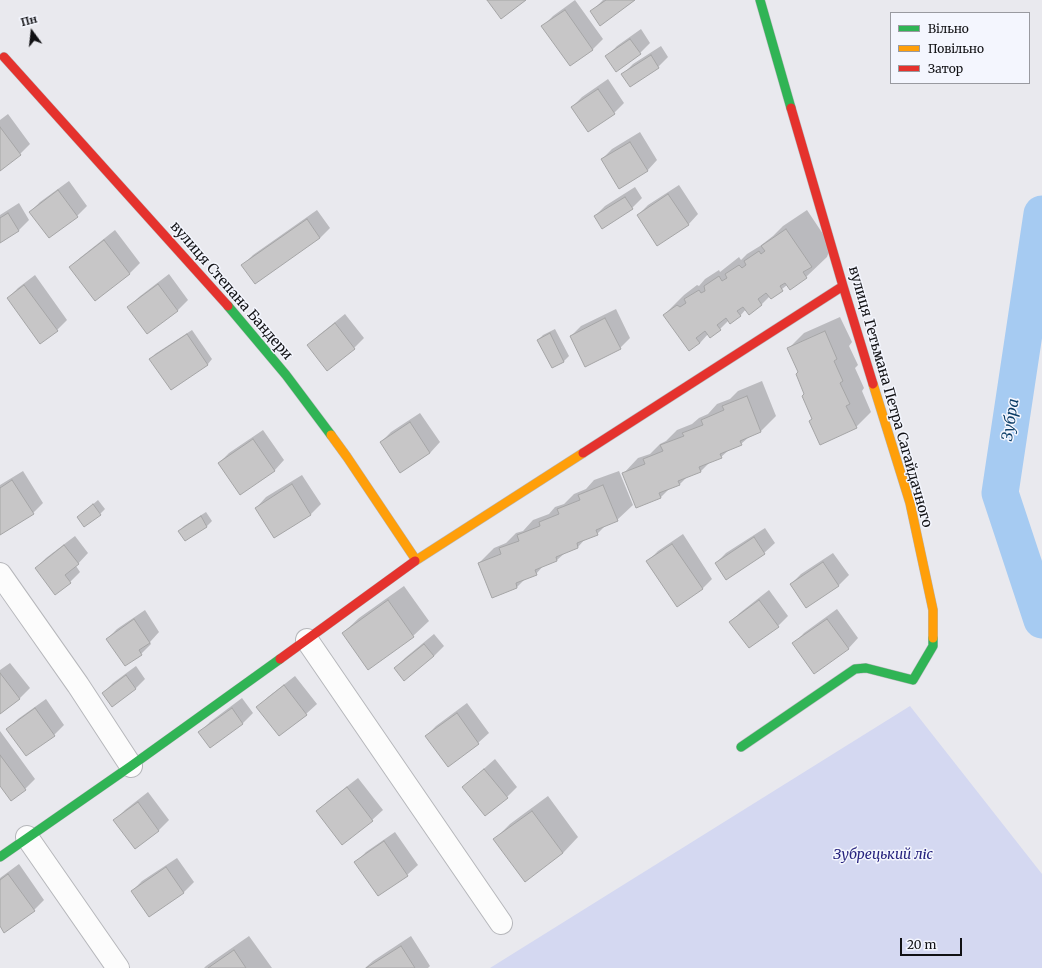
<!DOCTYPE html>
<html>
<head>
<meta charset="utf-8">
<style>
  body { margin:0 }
  #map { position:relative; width:1042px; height:968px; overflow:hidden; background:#e9e9ee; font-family:Merriweather,serif }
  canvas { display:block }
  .legend { position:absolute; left:890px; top:12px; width:140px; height:72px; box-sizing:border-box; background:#f4f6fe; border:1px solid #999aa0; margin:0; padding:5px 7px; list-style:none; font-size:12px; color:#111114 }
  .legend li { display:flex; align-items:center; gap:8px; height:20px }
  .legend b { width:20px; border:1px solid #999aa0 }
  .north { position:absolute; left:12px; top:12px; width:40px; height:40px; -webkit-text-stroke:3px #f4f6fe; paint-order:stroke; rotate:345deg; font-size:11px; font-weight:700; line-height:16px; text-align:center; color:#111114 }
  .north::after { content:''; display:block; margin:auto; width:14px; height:18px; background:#111114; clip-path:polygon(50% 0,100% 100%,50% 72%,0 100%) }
  .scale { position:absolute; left:900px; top:938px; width:62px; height:18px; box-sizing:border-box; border:2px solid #111114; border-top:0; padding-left:5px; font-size:12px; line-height:14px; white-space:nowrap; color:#111114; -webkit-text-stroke:3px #f4f6fe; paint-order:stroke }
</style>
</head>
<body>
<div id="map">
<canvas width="1042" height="968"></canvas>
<ul class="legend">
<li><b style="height:5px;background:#30b455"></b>Вільно</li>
<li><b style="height:5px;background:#ff9f0a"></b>Повільно</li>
<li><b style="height:5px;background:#e5322d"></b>Затор</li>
</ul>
<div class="north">Пн</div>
<div class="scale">20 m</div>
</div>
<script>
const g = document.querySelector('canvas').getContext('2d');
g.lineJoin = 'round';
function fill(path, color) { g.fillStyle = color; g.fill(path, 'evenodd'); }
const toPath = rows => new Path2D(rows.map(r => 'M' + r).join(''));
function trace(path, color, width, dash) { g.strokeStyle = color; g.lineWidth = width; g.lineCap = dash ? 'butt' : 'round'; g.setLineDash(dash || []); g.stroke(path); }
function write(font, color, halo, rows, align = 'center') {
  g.font = font + ' Merriweather,serif'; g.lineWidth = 3; g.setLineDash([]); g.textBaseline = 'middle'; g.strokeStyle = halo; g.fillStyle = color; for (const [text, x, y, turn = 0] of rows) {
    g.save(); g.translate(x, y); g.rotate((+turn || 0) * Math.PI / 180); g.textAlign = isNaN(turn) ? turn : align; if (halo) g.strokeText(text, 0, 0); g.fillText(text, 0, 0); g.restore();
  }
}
fill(toPath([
  [910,706,1042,874,1042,968,490,968]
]), '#d4d8f1');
fill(toPath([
  [575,0,603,39,593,49,570,65,543,26,553,16],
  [603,0,634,0,591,12],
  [641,29,650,43,640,53,616,70,606,57,617,46],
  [661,46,668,57,658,67,623,74,633,64],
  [608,79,624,103,614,113,572,107,582,97],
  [8,114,30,144,20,154,0,169,0,120],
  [640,132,657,160,647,171,602,159,612,149],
  [69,181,87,206,77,216,30,212,40,202],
  [679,185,698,214,688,225,638,215,648,205],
  [635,187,642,198,632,208,595,216,605,206],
  [19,203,29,220,19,230,0,242,0,215],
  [317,210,330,228,320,238,243,265,253,255],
  [807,210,831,246,827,257,806,277,787,285,771,298,770,296,762,304,749,313,746,309,740,316,729,320,720,329,708,334,700,343,664,315,684,295,697,285,699,286,705,279,719,270,720,272,739,257,741,260,747,254,760,246,773,236,783,226],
  [115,230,140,263,130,273,95,299,70,267,81,257],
  [169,274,188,300,178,310,148,332,129,307,139,297],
  [35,275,67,320,57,330,8,298,18,288],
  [616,309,630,338,620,348,571,336,581,326],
  [345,314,364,338,354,348,309,345,319,335],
  [840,317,852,342,849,346,858,365,855,368,864,388,862,391,871,412,856,427,813,419,799,372,788,349,804,333],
  [555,329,569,356,564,361,552,367,538,340,543,335],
  [192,330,212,359,208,364,171,389,151,359,155,354],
  [762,381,776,416,761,431,750,436,741,444,730,449,721,457,710,462,701,471,688,476,680,484,670,488,661,497,623,474,638,458,650,454,660,444,666,441,677,430,692,424,699,418,708,414,717,404,730,399,738,391],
  [420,413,440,442,430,453,381,442,391,432],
  [263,430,284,460,274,471,219,463,229,453],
  [23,471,43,503,33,513,0,534,0,485],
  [619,471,633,505,617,520,606,525,597,534,586,538,578,547,566,552,557,560,544,565,536,574,526,578,517,587,479,563,494,548,506,543,516,533,523,531,533,520,549,514,555,507,564,504,574,494,586,489,594,480],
  [302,475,321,504,311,514,275,537,256,508,266,497],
  [98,500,105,509,100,514,78,517],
  [206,512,212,521,207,526,185,540,179,531,184,526],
  [765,528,775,543,764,553,716,563,726,553],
  [683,534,712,579,702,589,648,561,658,551],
  [75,536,88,553,76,566,80,572,70,582,36,568,46,558],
  [833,553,849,575,838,586,791,584,801,574],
  [404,586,429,621,413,636,343,633,359,618],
  [769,590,788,616,778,626,749,647,730,622,741,612],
  [837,609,858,638,848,649,794,643,804,633],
  [145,610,159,632,150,642,151,644,141,654,107,639,117,629],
  [434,634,444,646,434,656,395,668,405,658],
  [10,663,30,688,19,699,0,713,0,670],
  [136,666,145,679,135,689,103,693,113,683],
  [295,676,317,704,306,714,279,735,258,707,268,697],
  [242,698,253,713,243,723,210,747,200,732,210,722],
  [46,699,64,725,54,735,26,755,8,729,18,719],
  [467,703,489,733,478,743,426,736,436,726],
  [0,731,35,779,25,789,0,785],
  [495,759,517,787,507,797,463,787],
  [358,778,383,810,372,820,343,843,318,811,328,801],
  [148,792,169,820,159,830,135,848,115,820,125,810],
  [548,796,578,837,563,853,525,880,495,839,510,824],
  [395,832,418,865,407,875,378,895,356,862,366,852],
  [177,858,194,882,184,892,149,916,132,891,142,881],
  [19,864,44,900,34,910,0,925,0,878],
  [249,936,272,968,204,968,206,966],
  [411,936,430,966,428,968,365,968,373,961]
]), '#0003');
trace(toPath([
  [1042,214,1000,493,1042,620]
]), '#a6cbf2', 37);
const building = toPath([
  [487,0,526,0,501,19,487,0],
  [606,0,635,0,600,26,590,11,606,0],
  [565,10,593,50,570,66,541,26,565,10],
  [630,39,641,54,616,72,605,56,630,39],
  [651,55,659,68,630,87,621,74,651,55],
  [598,89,615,114,588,132,571,107,598,89],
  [0,127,21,155,0,171,0,127],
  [630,142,648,171,619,189,601,159,630,142],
  [58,190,78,217,49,238,29,212,58,190],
  [668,194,689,225,657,246,637,215,668,194],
  [625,197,633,209,602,229,594,216,625,197],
  [8,213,19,231,0,243,0,218,8,213],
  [307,219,320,238,255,284,241,265,307,219],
  [786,229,812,267,803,272,807,278,790,290,785,283,780,286,783,291,771,299,766,293,758,299,762,305,749,315,743,307,737,311,741,316,730,324,726,318,717,325,721,330,710,338,705,331,696,338,700,343,689,351,663,315,677,305,680,307,686,303,684,299,699,290,701,293,705,291,704,286,719,276,722,281,727,278,725,274,739,265,742,268,746,265,744,261,759,251,761,254,765,251,761,246,786,229],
  [104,240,130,274,95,301,69,267,104,240],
  [158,284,178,311,147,334,127,307,158,284],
  [24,285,58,331,40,344,7,298,24,285],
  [605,318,621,349,585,367,570,336,605,318],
  [335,323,355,349,327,371,307,345,335,323],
  [825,331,837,359,834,361,843,381,840,383,850,404,846,406,857,428,820,445,809,421,812,419,802,396,804,394,796,374,798,372,787,348,825,331],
  [550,333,564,362,552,368,537,340,550,333],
  [187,334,208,365,171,390,149,359,187,334],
  [747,396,761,432,740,441,742,445,720,454,722,458,699,467,701,472,678,481,680,485,659,493,661,498,636,508,622,473,645,464,643,459,663,451,660,445,684,436,682,433,703,425,701,420,724,410,722,406,747,396],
  [410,422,430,453,400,473,380,442,410,422],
  [253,439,275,471,240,495,218,463,253,439],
  [12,480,34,514,0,535,0,488,12,480],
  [292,484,311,515,274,538,255,508,292,484],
  [603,485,618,521,596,530,598,535,577,543,578,548,556,557,557,561,535,570,537,575,516,583,517,588,492,598,478,563,501,554,499,548,519,541,517,535,540,526,539,522,559,514,557,509,580,500,578,495,603,485],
  [93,504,101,515,84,527,77,517,93,504],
  [201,516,207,527,185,541,178,531,201,516],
  [754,537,765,554,726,580,715,563,754,537],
  [672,544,703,589,677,607,646,561,672,544],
  [64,545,79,564,65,575,71,583,55,595,35,568,64,545],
  [823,562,839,586,806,608,790,584,823,562],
  [388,600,414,637,368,670,342,633,388,600],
  [759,600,779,627,749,648,729,622,759,600],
  [134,619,150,643,139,650,142,655,125,666,106,639,134,619],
  [827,619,849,649,814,674,792,643,827,619],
  [424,644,434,656,404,681,394,668,424,644],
  [0,673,20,699,0,714,0,673],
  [126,675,136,689,112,707,102,693,126,675],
  [284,685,307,715,279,736,256,707,284,685],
  [35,708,55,736,26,756,6,729,35,708],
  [232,708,243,724,210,748,198,732,232,708],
  [457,713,479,744,448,767,425,736,457,713],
  [0,755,26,790,11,801,0,786,0,755],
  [484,769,508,798,485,816,462,787,484,769],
  [347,787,373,821,342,845,316,811,347,787],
  [138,802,159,831,135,849,113,820,138,802],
  [532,811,563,853,525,882,493,839,532,811],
  [384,841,408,876,378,896,354,862,384,841],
  [166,867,184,893,149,917,131,891,166,867],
  [8,874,35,911,4,933,0,926,0,880,8,874],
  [401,946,415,968,366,968,401,946],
  [234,950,246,968,208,968,234,950]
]);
fill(building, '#c7c6c7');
trace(building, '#a5a5a6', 1);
const street = toPath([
  [0,574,78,685,131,766],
  [307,640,501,923],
  [27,837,118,968]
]);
const fast = toPath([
  [760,0,791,108],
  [228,306,286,375,331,435],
  [741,747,855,669,866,668,913,680,933,646,933,638],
  [0,857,131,766,280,659]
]);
const slow = toPath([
  [873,384,910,503,933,610,933,638],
  [331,435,347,457,416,560],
  [415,561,583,453]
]);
const jam = toPath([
  [4,57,228,306],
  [791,108,843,286,873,384],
  [583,453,843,286],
  [280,659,415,561]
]);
trace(street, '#b6b7bb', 24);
trace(fast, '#b6b7bb', 10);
trace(slow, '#b6b7bb', 10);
trace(jam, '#b6b7bb', 10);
trace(street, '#fcfcfc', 22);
trace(fast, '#30b455', 9);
trace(slow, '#ff9f0a', 9);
trace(jam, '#e5322d', 9);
write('14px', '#111114', '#f4f6fe', [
  ["вулиця Степана Бандери",231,291,49],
  ["вулиця Гетьмана Петра Сагайдачного",890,397,74]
]);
write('italic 14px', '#26227d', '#f4f6fe', [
  ["Зубрецький ліс",883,855]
]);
write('italic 15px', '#0b3d67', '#f4f6fe', [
  ["Зубра",1011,420,-81]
]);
</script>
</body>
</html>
